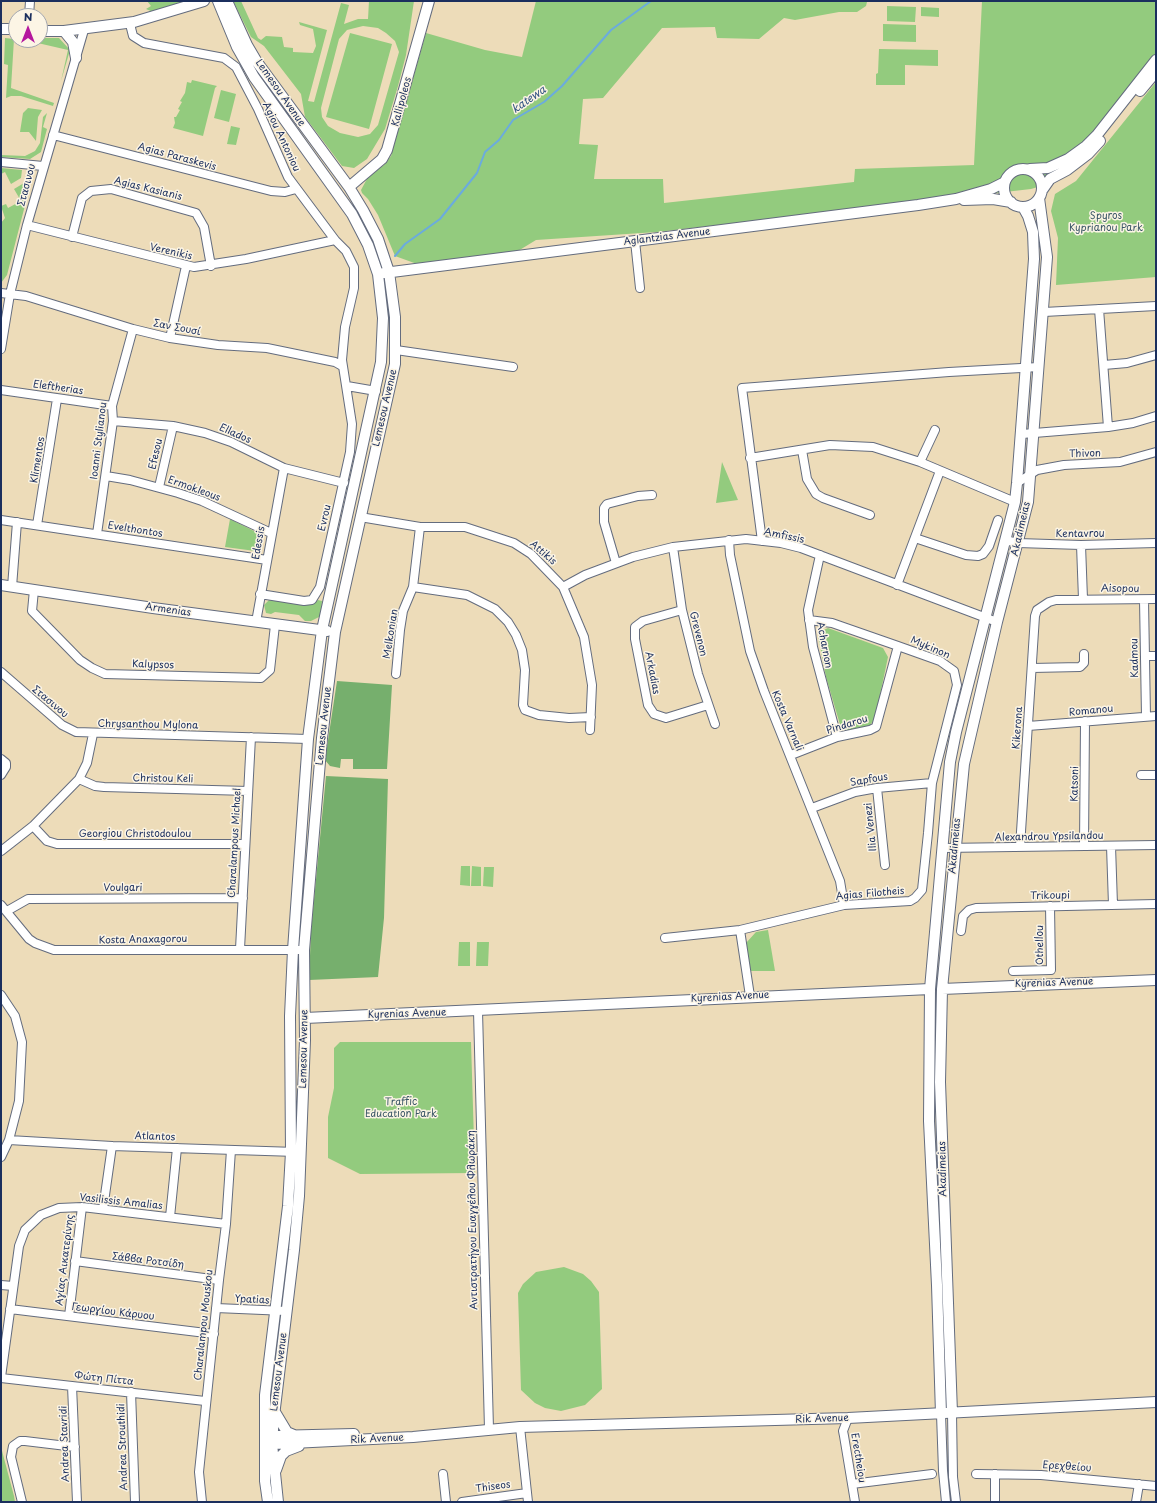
<!DOCTYPE html>
<html>
<head>
<meta charset="utf-8">
<style>
  body { margin:0 }
  #map { position:relative; width:1157px; height:1503px; overflow:hidden; background:#eddcb9; font-family:"Playpen Sans",sans-serif }
  canvas { display:block }
  .frame { position:absolute; inset:0; border:2px solid #1b2f5e; pointer-events:none }
  .north { position:absolute; left:8px; top:8px; width:40px; height:40px; box-sizing:border-box; background:#fcf5e5; border:1px solid #a2a6af; border-radius:50%; rotate:0deg; font-size:11px; font-weight:700; line-height:16px; text-align:center; color:#1b2f5e }
  .north::after { content:''; display:block; margin:auto; width:14px; height:18px; background:#b5179e; clip-path:polygon(50% 0,100% 100%,50% 72%,0 100%) }
</style>
</head>
<body>
<div id="map">
<canvas width="1157" height="1503"></canvas>
<div class="frame"></div>
<div class="north">N</div>
</div>
<script>
const g = document.querySelector('canvas').getContext('2d');
g.lineJoin = 'round';
function fill(path, color) { g.fillStyle = color; g.fill(path, 'evenodd'); }
const toPath = rows => new Path2D(rows.map(r => 'M' + r).join(''));
function trace(path, color, width, dash) { g.strokeStyle = color; g.lineWidth = width; g.lineCap = dash ? 'butt' : 'round'; g.setLineDash(dash || []); g.stroke(path); }
function write(font, color, halo, rows, align = 'center') {
  g.font = font + ' "Playpen Sans",sans-serif'; g.lineWidth = 3; g.setLineDash([]); g.textBaseline = 'middle'; g.strokeStyle = halo; g.fillStyle = color; for (const [text, x, y, turn = 0] of rows) {
    g.save(); g.translate(x, y); g.rotate((+turn || 0) * Math.PI / 180); g.textAlign = isNaN(turn) ? turn : align; if (halo) g.strokeText(text, 0, 0); g.fillText(text, 0, 0); g.restore();
  }
}
fill(toPath([
  [147,1,187,1,153,12,146,9,151,6],
  [233,1,241,1,258,38,261,40,266,36,282,37,284,47,293,48,293,52,313,53,316,46,313,29,300,25,299,22,327,30,308,101,314,102,341,3,349,5,344,24,358,19,368,19,369,1,414,1,406,55,398,86,385,129,367,159,354,168,342,166,305,117,301,94,264,46,251,37],
  [363,26,378,28,386,33,395,41,399,52,378,125,370,134,358,137,340,133,328,126,322,117,321,108,339,39,347,30],
  [536,1,867,2,866,6,857,12,839,12,795,20,784,18,759,39,717,38,715,27,662,28,603,98,583,99,579,144,598,145,594,179,663,179,664,203,854,182,855,169,974,165,982,1,1156,1,1156,63,1051,183,1031,189,657,232,536,240,518,251,431,264,428,268,395,256,378,215,368,199,362,193,361,190,368,177,384,165,391,156,426,33,485,50,522,57],
  [887,6,916,7,915,22,887,21],
  [921,7,939,8,939,17,921,16],
  [883,24,916,25,916,42,883,41],
  [350,33,392,44,369,129,326,117],
  [5,38,14,39,11,88,54,103,53,106,21,96,11,96,6,98,8,65,4,64],
  [40,38,59,38,70,50,61,81,68,50,29,41,20,40,40,40],
  [879,49,938,50,938,66,905,65,905,85,876,85,876,74,878,73],
  [192,80,217,86,215,88,203,136,173,128,175,123,174,117,176,117,180,110,178,109,182,102,180,101,185,93,187,82,191,83],
  [1156,82,1156,277,1056,285,1058,238,1051,211,1055,194,1076,181],
  [221,90,236,94,229,122,214,118],
  [28,108,42,110,38,117,36,141,29,132,20,132,23,113],
  [47,113,43,127,47,129,41,152,30,159,1,157,1,155,25,156,35,151,40,143,43,117],
  [231,126,240,128,236,145,227,144],
  [1,168,22,170,21,178,11,184,5,172,1,174],
  [24,183,30,186,7,275,1,283,1,223,5,218,1,206,6,204,8,208,21,201,14,189],
  [722,462,738,500,716,503],
  [230,519,258,533,262,541,262,546,255,551,225,547],
  [269,600,310,605,318,600,322,601,321,616,311,621,305,621,299,615,275,612,271,614,266,613,264,605],
  [828,628,883,648,888,657,875,719,869,726,849,731,841,728,826,677,818,636,819,632],
  [461,866,470,866,470,886,460,885],
  [472,866,481,867,481,886,471,886],
  [484,867,494,867,493,887,483,886],
  [768,930,775,971,749,971,746,943,756,932],
  [459,942,470,942,470,966,458,966],
  [477,942,489,942,488,966,476,966],
  [340,1042,471,1042,475,1173,360,1174,328,1158,328,1117,334,1088,334,1048],
  [564,1267,583,1274,591,1281,599,1292,602,1389,585,1405,561,1411,545,1408,535,1403,521,1390,518,1293,523,1284,536,1272],
  [1,1447,14,1496,15,1502,1,1502]
]), '#93cb7e');
fill(toPath([
  [337,681,392,685,387,769,353,769,353,759,341,759,340,768,330,766,325,760],
  [326,776,388,779,384,918,378,977,309,980,311,931]
]), '#76af6d');
trace(toPath([
  [395,256,405,244,440,219,477,173,485,152,499,140,513,120,544,102,562,86,611,30,651,1]
]), '#6babde', 2);
const minor = toPath([
  [29,16,30,1],
  [131,28,133,36,144,43,224,58,236,67,258,109,288,177,335,240,346,251,354,267,354,288,345,327,342,360,352,424,350,452,320,587,312,600,304,601,260,594],
  [53,135,271,191,285,192,296,189],
  [1,162,43,166],
  [27,225,194,267,246,259,335,240],
  [72,237,82,198,91,191,111,189,196,213,204,227,211,266],
  [635,241,640,288],
  [1,293,26,296,133,329,170,338,218,345,267,348,335,362,342,366],
  [1099,309,1108,427],
  [1044,312,1156,306],
  [170,338,186,266],
  [1,349,10,294,27,225,84,30],
  [396,350,513,367],
  [1104,365,1127,363,1156,355],
  [347,386,376,391],
  [1,390,112,406],
  [113,421,173,426,205,433,231,442,284,468,344,483],
  [1022,434,1108,427,1133,423,1156,416],
  [802,450,807,479,816,494,823,498,870,515],
  [750,458,830,445,873,447,920,462,1015,502],
  [920,462,935,430],
  [106,476,130,480,178,493,202,501,271,533],
  [1017,483,1037,470,1064,465,1120,462,1156,452],
  [159,487,173,426],
  [360,517,420,527,465,527,514,543,531,554,563,587,584,637,592,685,590,730],
  [1,520,267,560],
  [37,525,57,399],
  [97,534,113,421,112,406,133,329],
  [915,538,966,555,978,556,983,554,989,546,998,520],
  [729,540,730,555,750,651,764,691,840,881,844,905],
  [1005,540,1018,543,1081,545,1156,543],
  [762,541,742,388,949,372,1039,367],
  [1081,545,1083,599],
  [673,547,682,610,698,674,715,724],
  [820,555,808,610,813,647,837,737],
  [616,563,604,522,604,508,607,504,638,496,652,495],
  [897,585,940,471],
  [12,587,17,522],
  [413,587,467,595,495,609,508,622,516,635,522,650,525,670,523,705,525,710,539,715,569,718,591,717],
  [563,587,585,575,633,557,673,547,746,539,781,543,801,548,997,622],
  [34,590,32,611,80,660,92,668,105,674,261,678,270,670,275,625],
  [1144,600,1146,716],
  [682,610,643,621,635,627,635,639,648,705,654,714,666,718,708,705],
  [256,622,284,468],
  [1145,656,1156,656],
  [1032,668,1080,667,1084,663,1084,654],
  [1,672,62,725,76,732,308,739],
  [396,674,400,630,403,611,413,587,420,527],
  [1028,726,1156,716],
  [791,755,837,737,870,730,876,727,898,646],
  [1,759,6,763,6,767,1,775],
  [1141,775,1156,775],
  [79,779,95,786,104,787,248,791],
  [877,788,885,865],
  [812,808,855,792,877,788,932,783],
  [33,826,47,841,57,844,245,844],
  [1084,846,1085,721],
  [1111,846,1113,905],
  [1020,847,1035,616,1037,610,1049,602,1056,600,1156,599],
  [943,848,1156,845],
  [1,851,33,826,79,779,87,763,93,734],
  [1,905,29,939,35,943,54,950,304,950],
  [7,911,28,899,243,898],
  [740,930,750,996],
  [961,931,963,916,969,910,976,908,1156,904],
  [665,938,740,930,844,905,910,901,915,898,922,890,928,833,932,783,957,685,954,671,940,661,898,646,832,623,809,620],
  [240,949,251,737],
  [1013,971,1051,970,1050,906],
  [1,995,15,1016,22,1042,19,1101,9,1140,1,1157],
  [478,1011,489,1429],
  [9,1140,112,1146,296,1152],
  [103,1209,112,1146],
  [170,1217,177,1148],
  [75,1261,219,1280],
  [1,1285,13,1286],
  [216,1308,286,1311],
  [10,1309,214,1334],
  [69,1316,82,1207],
  [1,1377,19,1246,25,1230,41,1215,59,1208,82,1207,226,1224],
  [1,1378,205,1401],
  [72,1386,77,1502],
  [131,1392,135,1502],
  [952,1413,953,1477,956,1502],
  [941,1414,943,1471,946,1502],
  [848,1418,843,1431,844,1436,855,1502],
  [520,1427,528,1502],
  [443,1474,446,1502],
  [976,1474,1041,1475,1156,1486],
  [852,1484,932,1474],
  [22,1502,11,1457,13,1446,20,1441,25,1441,75,1447],
  [202,1502,199,1472,219,1280,226,1224,231,1150],
  [462,1502,527,1493],
  [995,1502,995,1474],
  [1136,1502,1139,1484]
]);
const major = toPath([
  [218,1,237,47,254,77,352,214,368,245,378,274,383,318,381,362,322,630,308,739,293,950,290,1016,291,1152,288,1206,265,1395,265,1481,268,1502],
  [227,1,247,45,257,62,349,187,363,210,378,239,389,272,395,317,395,364,335,632,322,738,304,950,305,1040,299,1196,294,1250,274,1416,272,1444,278,1502],
  [1,29,16,29],
  [40,31,64,31,134,22,204,1],
  [64,31,73,42,76,58],
  [1140,91,1156,72],
  '1004 188a19 19 0 1 1 38 0a19 19 0 1 1-38 0Z',
  [1030,169,1048,168,1068,159,1086,146,1097,135,1156,60],
  [349,187,382,159,387,150,429,1],
  [1043,189,1050,179,1067,170,1088,154,1100,141],
  [964,200,993,199,1011,202],
  [384,273,918,205,956,199,991,189,1005,182],
  [1,585,153,608,327,631],
  [942,989,1156,980],
  [305,1018,930,989],
  [275,1412,287,1432,294,1435],
  [952,1413,940,1082,942,989,964,764,997,622,1028,502,1047,257,1039,198],
  [941,1414,937,1285,929,1121,930,989,950,762,956,732,1015,502,1017,483,1034,259,1033,232,1028,216,1023,207],
  [272,1436,354,1434],
  [272,1444,413,1437,520,1427,848,1418,1156,1402],
  [276,1470,281,1456,286,1451,299,1446]
]);
trace(minor, '#646c7e', 10);
trace(major, '#646c7e', 12);
trace(minor, '#fff', 8);
trace(major, '#fff', 10);
write('10px', '#1b2f5e', '#fcf5e5', [
  ["Lemesou Avenue",280,93,55],
  ["Kallipoleos",402,102,-75],
  ["Agiou Antoniou",281,137,65],
  ["Agias Paraskevis",177,157,15],
  ["Στασινου",27,185,-75],
  ["Agias Kasianis",148,189,14],
  ["Aglantzias Avenue",667,237,-7],
  ["Verenikis",171,252,13],
  ["Σαν Σουσί",177,328,11],
  ["Eleftherias",58,388,8],
  ["Lemesou Avenue",385,408,-77],
  ["Ellados",235,434,24],
  ["Ioanni Stylianou",99,441,-83],
  ["Efesou",156,454,-77],
  ["Thivon",1085,454,-2],
  ["Klimentos",38,460,-81],
  ["Ermokleous",194,489,20],
  ["Evrou",325,518,-77],
  ["Akadimeias",1021,529,-77],
  ["Evelthontos",135,530,9],
  ["Kentavrou",1080,534],
  ["Amfissis",784,536,12],
  ["Edessis",259,543,-80],
  ["Attikis",543,553,41],
  ["Aisopou",1120,589,1],
  ["Armenias",168,610,8],
  ["Melkonian",391,634,-81],
  ["Grevenon",698,634,76],
  ["Acharnon",824,645,79],
  ["Mykinon",930,648,23],
  ["Kadmou",1135,658,-91],
  ["Kalypsos",153,665,2],
  ["Arkadias",652,673,79],
  ["Στασινου",50,702,40],
  ["Romanou",1091,711,-5],
  ["Kosta Varnali",787,721,67],
  ["Chrysanthou Mylona",148,725,1],
  ["Pindarou",847,725,-17],
  ["Lemesou Avenue",324,726,-84],
  ["Kikerona",1018,728,-86],
  ["Christou Keli",163,779,1],
  ["Sapfous",869,780,-10],
  ["Katsoni",1075,784,-89],
  ["Ilia Venezi",871,827,-96],
  ["Georgiou Christodoulou",135,834],
  ["Alexandrou Ypsilandou",1049,837,-1],
  ["Charalampous Michael",235,843,-87],
  ["Akadimeias",955,846,-85],
  ["Voulgari",123,888],
  ["Agias Filotheis",870,894,-5],
  ["Trikoupi",1050,896,-1],
  ["Kosta Anaxagorou",143,940,-1],
  ["Othellou",1040,945,-90],
  ["Kyrenias Avenue",1054,983,-2],
  ["Kyrenias Avenue",730,997,-3],
  ["Kyrenias Avenue",407,1014,-2],
  ["Lemesou Avenue",304,1049,-89],
  ["Atlantos",155,1137,2],
  ["Akadimeias",943,1169,-91],
  ["Vasilissis Amalias",121,1202,6],
  ["Αντιστρατήγου Ευαγγέλου Φλωράκη",473,1220,-91],
  ["Αγίας Αικατερίνης",65,1260,-83],
  ["Σάββα Ροτσίδη",148,1261,7],
  ["Ypatias",252,1300,3],
  ["Γεωργίου Κάρυου",113,1312,7],
  ["Charalampou Mouskou",204,1325,-84],
  ["Lemesou Avenue",279,1372,-83],
  ["Φώτη Πίττα",104,1379,6],
  ["Rik Avenue",822,1419,-2],
  ["Rik Avenue",377,1439,-3],
  ["Andrea Stavridi",65,1444,-92],
  ["Andrea Strouthidi",123,1447,-92],
  ["Erectheiou",858,1458,81],
  ["Ερεχθείου",1067,1467,4],
  ["Thiseos",493,1487,-8]
]);
write('10px', '#395666', '#fcf5e5', [
  ["Spyros",1106,216],
  ["Kyprianou Park",1106,228],
  ["Traffic",401,1102],
  ["Education Park",401,1114]
]);
write('italic 11px', '#335484', '#fcf5e5', [
  ["katewa",529,100,-35]
]);
</script>
</body>
</html>
